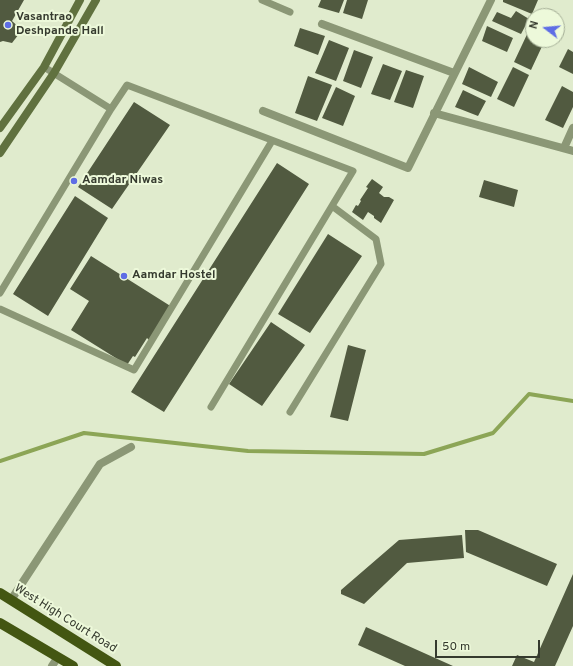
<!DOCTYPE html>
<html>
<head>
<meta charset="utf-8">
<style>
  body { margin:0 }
  #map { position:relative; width:573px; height:666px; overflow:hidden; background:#e0ebcd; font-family:Overpass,sans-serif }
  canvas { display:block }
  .north { position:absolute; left:525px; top:8px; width:40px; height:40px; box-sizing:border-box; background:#edf9da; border:1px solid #a3ad95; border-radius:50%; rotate:286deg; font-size:11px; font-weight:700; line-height:16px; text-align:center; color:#353a2e }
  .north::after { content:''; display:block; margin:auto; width:14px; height:18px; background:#5e6de5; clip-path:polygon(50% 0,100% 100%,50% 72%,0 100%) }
  .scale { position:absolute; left:435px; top:640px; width:105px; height:18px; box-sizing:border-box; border:2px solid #353a2e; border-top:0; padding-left:5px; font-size:12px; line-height:14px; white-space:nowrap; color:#353a2e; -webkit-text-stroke:3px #edf9da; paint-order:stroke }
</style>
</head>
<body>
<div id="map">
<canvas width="573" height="666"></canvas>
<div class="north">N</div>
<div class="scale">50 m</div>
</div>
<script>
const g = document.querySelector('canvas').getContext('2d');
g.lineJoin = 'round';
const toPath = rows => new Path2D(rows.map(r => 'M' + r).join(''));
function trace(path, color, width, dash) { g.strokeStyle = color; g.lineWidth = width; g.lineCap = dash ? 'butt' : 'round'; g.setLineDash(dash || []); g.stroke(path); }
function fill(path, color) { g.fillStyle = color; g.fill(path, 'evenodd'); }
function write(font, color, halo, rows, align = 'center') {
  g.font = font + ' Overpass,sans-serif'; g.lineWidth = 4; g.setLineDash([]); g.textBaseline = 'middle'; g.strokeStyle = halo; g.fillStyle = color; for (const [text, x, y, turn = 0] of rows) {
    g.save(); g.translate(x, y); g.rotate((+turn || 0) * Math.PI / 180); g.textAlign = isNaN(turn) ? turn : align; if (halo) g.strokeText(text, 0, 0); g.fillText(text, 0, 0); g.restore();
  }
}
trace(toPath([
  [0,461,84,433,248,451,424,454,493,433,529,394,573,401]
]), '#8ca556', 4);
fill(toPath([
  [0,0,24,0,12,21,22,30,12,43,3,41,0,42],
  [321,0,344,0,339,13,318,7],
  [347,0,368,0,362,19,343,13],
  [503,0,538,0,532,14,503,2],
  [516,11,529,19,521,34,492,21,497,12,511,18],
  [487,26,513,38,507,52,482,41],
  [300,28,325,36,318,55,294,46],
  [530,28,533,29,533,40,545,40,531,70,514,62],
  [329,40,349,48,336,81,315,73],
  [568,49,573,52,573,74,559,67],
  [354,50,373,57,361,88,343,81],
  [383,64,402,71,390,100,371,94],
  [469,67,498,82,491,97,462,84],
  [513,67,529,75,514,107,497,99],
  [406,70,424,76,413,108,394,102],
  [308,76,332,85,317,121,295,113],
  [562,86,573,92,573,107,563,128,545,120],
  [336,87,355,96,343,126,322,118],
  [463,90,486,101,478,116,455,107],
  [134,102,170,125,112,209,78,187],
  [277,163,309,184,164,412,131,392],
  [372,179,383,187,379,193,384,197,389,197,394,200,381,223,374,218,374,216,368,212,363,220,352,212,356,205,358,206,361,201,360,200,368,188,366,187],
  [484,180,518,190,514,207,479,197],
  [75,196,108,218,48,316,13,294],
  [328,234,362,256,310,333,278,314],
  [91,256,172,307,150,341,147,338,135,357,133,356,127,365,71,330,89,301,70,289],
  [271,322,305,345,262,406,229,384],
  [348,345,366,350,348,421,330,417],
  [465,530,478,530,557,564,547,586,466,552],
  [462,535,464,558,407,563,364,604,341,594,341,590,399,540],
  [573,574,573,626,555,666,512,666,517,655,534,662],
  [366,627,453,666,405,666,358,645]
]), '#515a40');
trace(toPath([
  [262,0,290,12],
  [44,67,111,109,127,85,353,171,211,407],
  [0,293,111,109],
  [0,309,134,370,272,141],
  [290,412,381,264,376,239,332,206]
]), '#8b9776', 7);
trace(toPath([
  [322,24,454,73],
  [263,111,408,168,491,0],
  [434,113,573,151],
  [564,148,573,128],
  [11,600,100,464,131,447],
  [52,666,58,657]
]), '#8b9776', 8);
trace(toPath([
  [0,128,44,67,80,0],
  [0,153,54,73,96,0]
]), '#60713f', 8);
trace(toPath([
  [0,593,116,666],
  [0,623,73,666]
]), '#435612', 10);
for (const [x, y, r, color] of [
  [8,25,4,"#5e6de5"],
  [74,181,4,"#5e6de5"],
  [124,276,4,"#5e6de5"]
]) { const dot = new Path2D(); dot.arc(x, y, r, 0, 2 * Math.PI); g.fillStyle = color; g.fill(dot); trace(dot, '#edf9da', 1.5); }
write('bold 12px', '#353a2e', '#edf9da', [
  ["Vasantrao",16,18],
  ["Deshpande Hall",16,32],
  ["Aamdar Niwas",82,181],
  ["Aamdar Hostel",132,276]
], 'left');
write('12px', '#353a2e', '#edf9da', [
  ["West High Court Road",65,619,32]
]);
</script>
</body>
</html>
